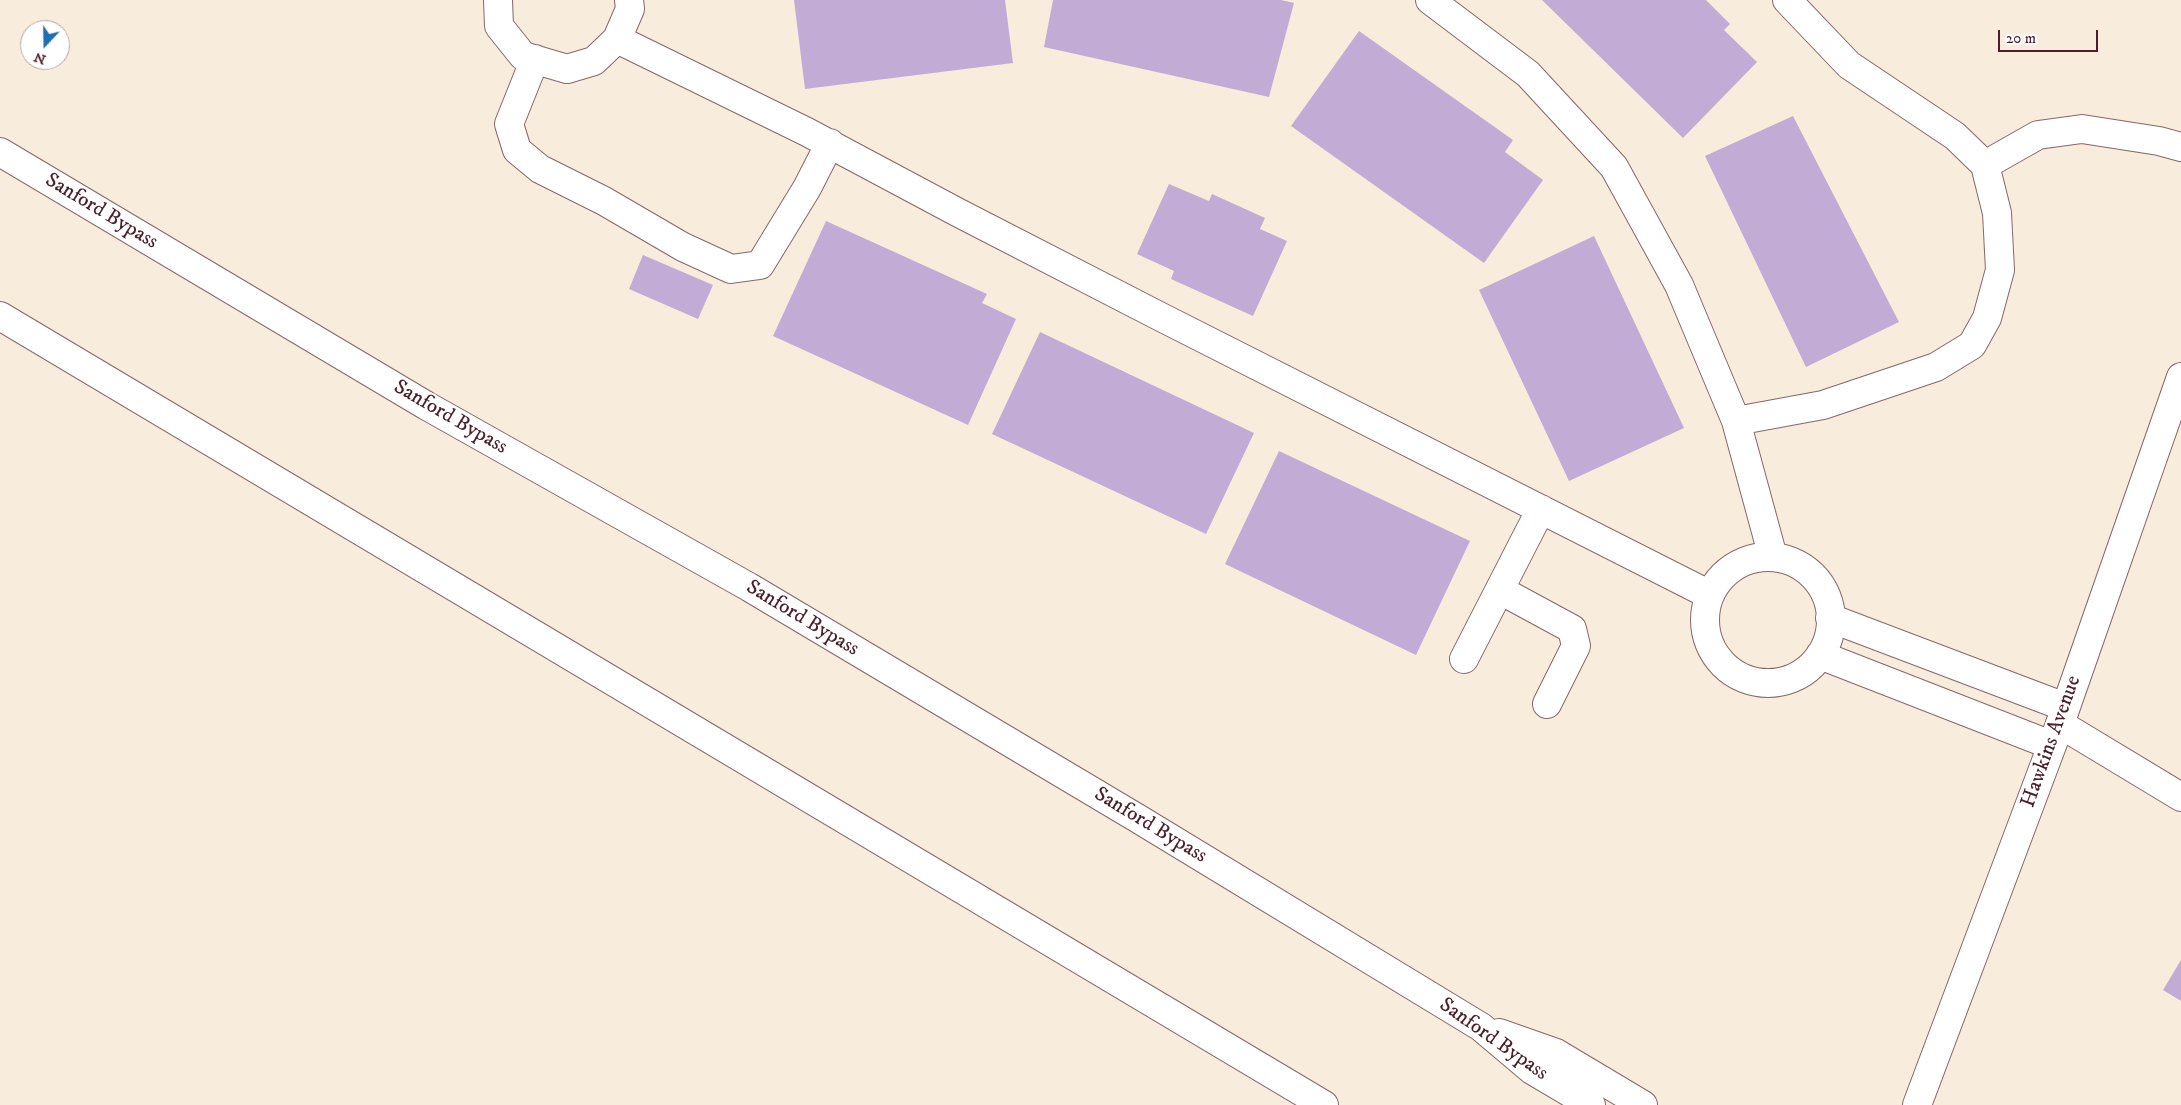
<!DOCTYPE html>
<html>
<head>
<meta charset="utf-8">
<style>
  body { margin:0 }
  #map { position:relative; width:2181px; height:1105px; overflow:hidden; background:#f8ecdc; font-family:"IM FELL DW Pica",serif }
  canvas { display:block }
  .north { position:absolute; left:20px; top:20px; width:50px; height:50px; box-sizing:border-box; background:#fff; border:1px solid #b7a5aa; border-radius:50%; rotate:201deg; font-size:14px; font-weight:700; line-height:20px; text-align:center; color:#4a1f2b }
  .north::after { content:''; display:block; margin:auto; width:18px; height:22px; background:#1f6fb2; clip-path:polygon(50% 0,100% 100%,50% 72%,0 100%) }
  .scale { position:absolute; left:1998px; top:30px; width:100px; height:22px; box-sizing:border-box; border:2px solid #4a1f2b; border-top:0; padding-left:6px; font-size:15px; line-height:18px; white-space:nowrap; color:#4a1f2b; -webkit-text-stroke:4px #fff; paint-order:stroke }
</style>
</head>
<body>
<div id="map">
<canvas width="2181" height="1105"></canvas>
<div class="north">N</div>
<div class="scale">20 m</div>
</div>
<script>
const g = document.querySelector('canvas').getContext('2d');
g.lineJoin = 'round';
function fill(path, color) { g.fillStyle = color; g.fill(path, 'evenodd'); }
const toPath = rows => new Path2D(rows.map(r => 'M' + r).join(''));
function trace(path, color, width, dash) { g.strokeStyle = color; g.lineWidth = width; g.lineCap = dash ? 'butt' : 'round'; g.setLineDash(dash || []); g.stroke(path); }
function write(font, color, halo, rows, align = 'center') {
  g.font = font + ' "IM FELL DW Pica",serif'; g.lineWidth = 4; g.setLineDash([]); g.textBaseline = 'middle'; g.strokeStyle = halo; g.fillStyle = color; for (const [text, x, y, turn = 0] of rows) {
    g.save(); g.translate(x, y); g.rotate((+turn || 0) * Math.PI / 180); g.textAlign = isNaN(turn) ? turn : align; if (halo) g.strokeText(text, 0, 0); g.fillText(text, 0, 0); g.restore();
  }
}
fill(toPath([
  [794,0,1005,0,1013,63,805,89],
  [1053,0,1281,0,1294,3,1269,97,1044,47],
  [1542,0,1706,0,1730,24,1724,30,1757,62,1683,138],
  [1359,31,1513,140,1505,152,1543,180,1484,263,1291,126],
  [1793,116,1899,322,1806,367,1705,156],
  [1169,184,1209,201,1212,194,1265,218,1260,229,1287,241,1253,316,1171,279,1174,271,1137,254],
  [826,221,987,294,982,303,1016,319,968,425,773,336],
  [1594,236,1684,428,1569,481,1479,290],
  [643,255,713,285,698,319,629,289],
  [1040,332,1254,433,1206,534,992,434],
  [1279,451,1470,541,1416,655,1225,564],
  [2181,960,2181,1001,2163,990]
]), '#c2acd5');
const minor = toPath([
  [498,0,499,26,523,56,567,69,594,61,617,39,630,9,629,0],
  [1430,0,1528,74,1614,167,1679,285,1736,421,1773,557],
  [617,39,807,132,957,212,1159,316,1710,595],
  [535,59,509,124,517,150,540,169,604,201,683,247,731,269,760,265,807,188,830,143],
  [1985,165,2038,135,2082,129,2159,141,2181,147],
  [1736,421,1823,405,1936,367,1972,345,1987,318,2000,270,1997,213,1985,165,1955,136,1849,65,1787,0],
  '1705 620a63 63 0 1 1 126 0a63 63 0 1 1-126 0Z',
  [1500,590,1572,629,1576,646,1547,704],
  [1830,618,2065,707],
  [1820,655,2051,745],
  [1464,659,1541,509],
  [2060,724,2181,797]
]);
const major = toPath([
  [1917,1105,2060,724,2181,377]
]);
const highway = toPath([
  [0,152,427,406,749,587,1137,818,1481,1027,1532,1070,1591,1105],
  [0,316,1324,1105],
  [1499,1033,1556,1053,1643,1105]
]);
trace(minor, '#876769', 30);
trace(major, '#876769', 30);
trace(highway, '#876769', 30);
trace(minor, '#fff', 28);
trace(major, '#fff', 28);
trace(highway, '#fff', 28);
write('21px', '#4a1f2b', '#fff', [
  ["Sanford Bypass",101,212,31],
  ["Sanford Bypass",450,418,30],
  ["Sanford Bypass",802,619,31],
  ["Hawkins Avenue",2052,742,-70],
  ["Sanford Bypass",1150,826,31],
  ["Sanford Bypass",1493,1040,35]
]);
</script>
</body>
</html>
